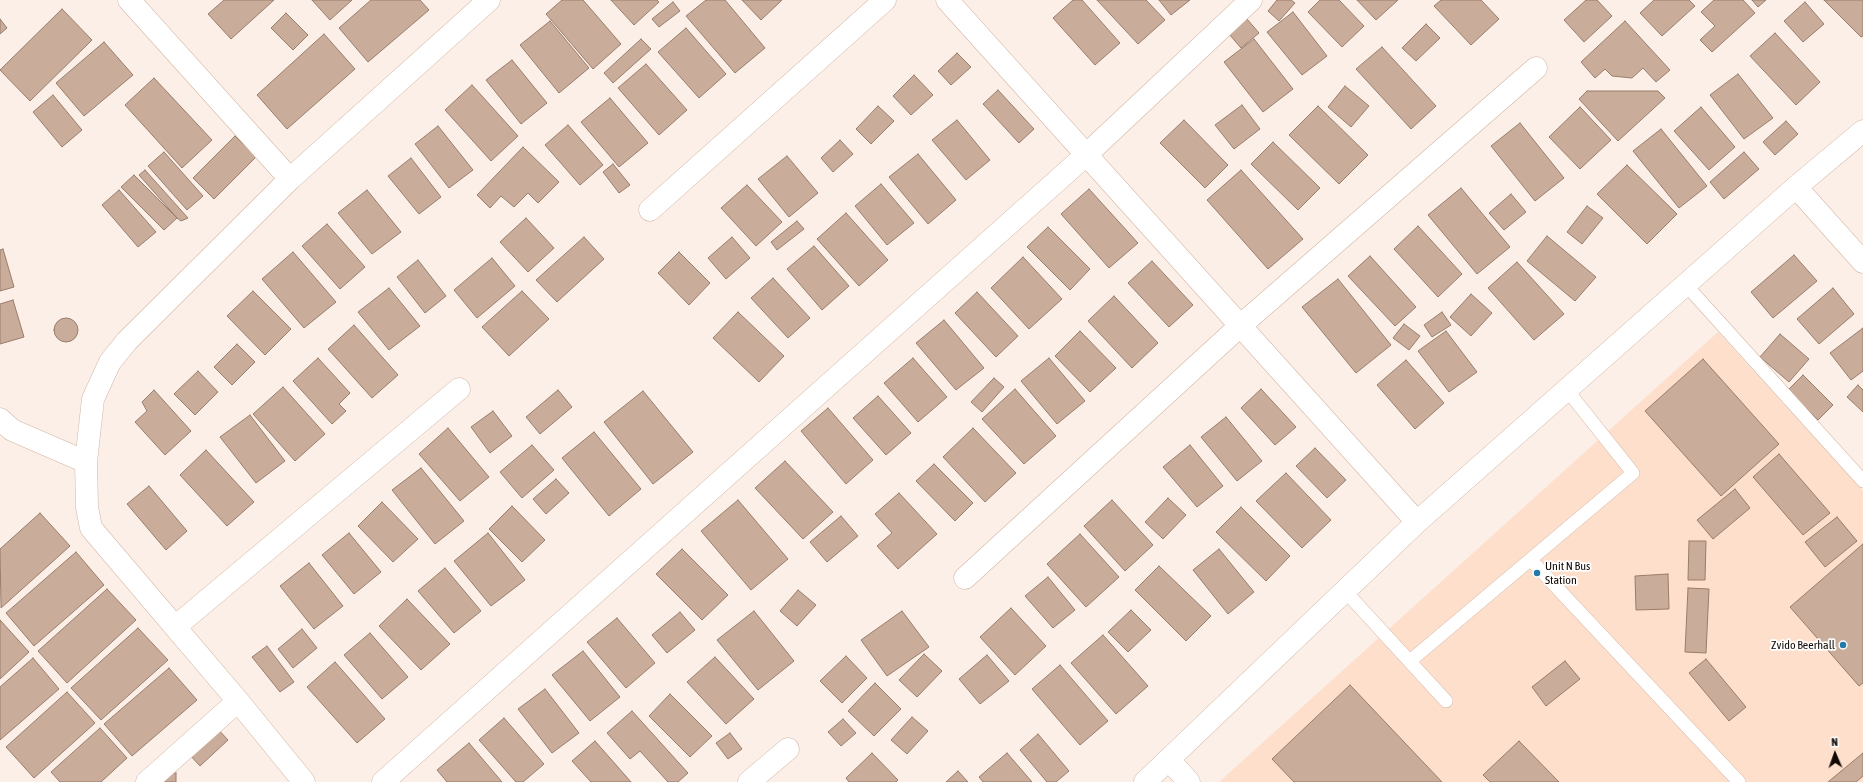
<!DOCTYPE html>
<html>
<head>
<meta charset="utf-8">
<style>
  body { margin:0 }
  #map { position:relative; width:1863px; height:782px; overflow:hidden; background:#fbefe7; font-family:"Asap Condensed",sans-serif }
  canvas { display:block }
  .north { position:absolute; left:1815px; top:734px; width:40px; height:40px; -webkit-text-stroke:3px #fff; paint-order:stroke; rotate:358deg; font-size:11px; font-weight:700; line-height:16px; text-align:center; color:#120904 }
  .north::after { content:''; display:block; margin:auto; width:14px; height:18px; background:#120904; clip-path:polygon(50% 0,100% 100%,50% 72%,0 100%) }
</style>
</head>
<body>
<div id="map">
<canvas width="1863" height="782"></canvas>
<div class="north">N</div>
</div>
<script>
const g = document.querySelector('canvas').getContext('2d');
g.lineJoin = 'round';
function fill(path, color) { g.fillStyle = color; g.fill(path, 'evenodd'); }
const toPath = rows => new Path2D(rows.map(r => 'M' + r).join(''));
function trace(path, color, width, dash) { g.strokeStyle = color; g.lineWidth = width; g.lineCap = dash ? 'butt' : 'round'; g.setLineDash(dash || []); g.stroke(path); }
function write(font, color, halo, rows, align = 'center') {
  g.font = font + ' "Asap Condensed",sans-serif'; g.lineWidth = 3.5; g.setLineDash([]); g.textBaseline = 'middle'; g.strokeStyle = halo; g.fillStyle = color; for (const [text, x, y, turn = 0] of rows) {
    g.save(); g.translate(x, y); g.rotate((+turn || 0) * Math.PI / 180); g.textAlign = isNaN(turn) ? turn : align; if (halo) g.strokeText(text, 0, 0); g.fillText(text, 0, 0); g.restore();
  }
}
fill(toPath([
  [1718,332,1863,491,1863,782,1219,782]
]), '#fedfcc');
const building = toPath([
  [224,0,274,0,231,39,208,14,224,0],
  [312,0,352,0,330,20,312,0],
  [371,0,420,0,429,10,368,62,339,28,371,0],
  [562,0,583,0,621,44,593,69,546,14,562,0],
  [611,0,657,0,659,2,634,25,611,0],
  [706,0,725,0,765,48,735,73,686,16,706,0],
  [742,0,782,0,761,20,742,0],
  [1073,0,1082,0,1120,43,1095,65,1053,18,1073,0],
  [1097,0,1146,0,1165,20,1138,44,1097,0],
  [1159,0,1190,0,1171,15,1159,0],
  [1277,0,1291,0,1295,3,1279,21,1268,11,1277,0],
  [1320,0,1339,0,1364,26,1342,47,1308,12,1320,0],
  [1357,0,1398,0,1376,20,1357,0],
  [1441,0,1481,0,1499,19,1471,45,1434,6,1441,0],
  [1586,0,1597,0,1612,16,1584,42,1564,20,1586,0],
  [1654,0,1689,0,1695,6,1662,36,1640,13,1654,0],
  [1714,0,1743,0,1755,13,1712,52,1700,40,1715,26,1701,12,1714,0],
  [1752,0,1766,0,1758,7,1752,0],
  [1824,0,1863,0,1863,36,1861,37,1824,0],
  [673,2,680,11,659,27,652,19,673,2],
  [1805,2,1824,24,1803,42,1784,21,1805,2],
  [62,9,92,40,30,101,0,70,62,9],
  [1293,12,1327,56,1302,75,1267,32,1293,12],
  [286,13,308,35,293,50,271,28,286,13],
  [0,19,7,28,0,34,0,19],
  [1247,19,1259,33,1241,48,1229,34,1247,19],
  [550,21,589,68,559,93,520,45,550,21],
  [1625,21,1670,70,1656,82,1643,68,1632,78,1612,76,1605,69,1595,78,1581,62,1625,21],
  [1426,24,1440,38,1416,61,1402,48,1426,24],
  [686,28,726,74,699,98,658,52,686,28],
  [1775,33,1820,82,1796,105,1750,56,1775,33],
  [324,34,355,69,287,129,257,95,324,34],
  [641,39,651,49,613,83,604,73,641,39],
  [1254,39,1293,89,1263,112,1224,62,1254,39],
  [104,42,133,75,84,116,56,83,104,42],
  [1382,47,1436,106,1411,129,1356,69,1382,47],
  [957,53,971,67,951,85,938,71,957,53],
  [512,60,547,103,521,124,486,80,512,60],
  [646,64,687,110,659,135,618,88,646,64],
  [1738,74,1773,118,1744,139,1710,95,1738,74],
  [914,75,933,95,911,115,893,96,914,75],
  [154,78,212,140,182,168,125,105,154,78],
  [472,85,518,136,491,161,445,110,472,85],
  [1345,86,1369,106,1351,127,1328,107,1345,86],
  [998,90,1034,129,1019,143,983,104,998,90],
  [1587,91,1658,91,1665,98,1618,141,1579,99,1587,91],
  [53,95,82,130,62,147,33,112,53,95],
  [610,98,648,143,619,167,581,122,610,98],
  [1242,105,1260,129,1234,149,1215,125,1242,105],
  [878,106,894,121,871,144,856,129,878,106],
  [1318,106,1368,155,1339,184,1289,135,1318,106],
  [1580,107,1611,140,1580,169,1549,137,1580,107],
  [1701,107,1735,147,1709,170,1674,131,1701,107],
  [957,120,990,160,966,180,932,140,957,120],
  [1184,120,1228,165,1205,188,1160,143,1184,120],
  [1786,121,1798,134,1775,155,1763,142,1786,121],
  [1520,123,1564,178,1535,201,1491,146,1520,123],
  [568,125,603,165,580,185,545,145,568,125],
  [438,126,473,170,449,188,415,144,438,126],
  [1661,129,1707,186,1679,208,1633,151,1661,129],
  [235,136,256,157,214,199,193,178,235,136],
  [840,140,853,154,833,172,821,158,840,140],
  [1273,142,1320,188,1298,210,1251,164,1273,142],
  [523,147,559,182,538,203,528,193,514,207,501,196,490,208,477,195,523,147],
  [164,152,203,196,187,210,148,166,164,152],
  [1744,152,1759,169,1724,199,1710,182,1744,152],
  [918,154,956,200,928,224,889,177,918,154],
  [787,156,818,193,789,217,758,179,787,156],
  [411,158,441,197,419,214,388,176,411,158],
  [613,164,630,185,619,193,603,172,613,164],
  [1627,165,1677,214,1647,244,1597,194,1627,165],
  [145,170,188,218,181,221,177,218,139,175,145,170],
  [1241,170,1303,239,1268,269,1207,200,1241,170],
  [134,175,177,218,164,230,121,187,134,175],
  [881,184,914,223,887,245,855,206,881,184],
  [747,185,782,222,756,246,721,208,747,185],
  [1461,188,1510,247,1477,274,1428,215,1461,188],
  [1089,189,1138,243,1109,268,1061,214,1089,189],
  [119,190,156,232,138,247,102,205,119,190],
  [367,190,401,232,372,254,338,213,367,190],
  [1511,194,1526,212,1504,230,1489,213,1511,194],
  [1587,206,1603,218,1582,244,1567,232,1587,206],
  [846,213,888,260,859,286,817,239,846,213],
  [526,218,554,248,528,272,500,242,526,218],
  [797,221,804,229,777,250,771,242,797,221],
  [327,224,365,267,340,289,302,246,327,224],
  [1418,226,1462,274,1438,297,1394,249,1418,226],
  [1048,227,1090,269,1070,290,1027,247,1048,227],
  [1547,236,1596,277,1575,301,1527,261,1547,236],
  [584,237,604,259,557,302,536,280,584,237],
  [732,237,750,258,726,279,708,258,732,237],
  [814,246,849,286,822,310,787,269,814,246],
  [3,249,14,287,0,291,0,250,3,249],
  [293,252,336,302,304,328,262,279,293,252],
  [679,252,710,283,689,305,658,273,679,252],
  [1794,255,1817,281,1773,318,1751,292,1794,255],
  [1370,256,1416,307,1395,326,1348,276,1370,256],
  [1023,257,1062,299,1029,329,991,288,1023,257],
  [492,258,515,286,477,318,454,290,492,258],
  [418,260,446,296,425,313,397,277,418,260],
  [1152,261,1193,305,1169,327,1128,283,1152,261],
  [1517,262,1564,314,1534,340,1488,288,1517,262],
  [773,278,810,318,788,338,751,298,773,278],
  [1338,279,1391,345,1356,373,1302,307,1338,279],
  [389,288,420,326,389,350,358,312,389,288],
  [1833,288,1854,314,1819,344,1797,319,1833,288],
  [253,291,291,329,265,355,227,316,253,291],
  [522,291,549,319,509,356,482,327,522,291],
  [977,292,1018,336,996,357,955,313,977,292],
  [1471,294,1492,313,1471,336,1450,317,1471,294],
  [1114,296,1158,343,1132,368,1088,321,1114,296],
  [13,300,24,337,0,344,0,304,13,300],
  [738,312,784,356,759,382,713,338,738,312],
  [1442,312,1451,325,1432,337,1424,325,1442,312],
  '54 330a12 12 0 1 1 24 0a12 12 0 1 1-24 0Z',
  [944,320,984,368,956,390,916,343,944,320],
  [1404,324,1420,336,1409,350,1393,338,1404,324],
  [354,325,398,375,372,398,328,349,354,325],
  [1863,328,1863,371,1851,380,1830,353,1863,328],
  [1080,331,1116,368,1090,392,1055,356,1080,331],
  [1446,331,1477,372,1449,392,1418,351,1446,331],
  [1780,334,1809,359,1789,382,1760,357,1780,334],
  [237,344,255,362,232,385,214,367,237,344],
  [318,358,350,393,339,404,346,411,332,424,293,381,318,358],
  [913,358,947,397,918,422,884,383,913,358],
  [1049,358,1085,401,1057,424,1021,381,1049,358],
  [1703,359,1779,444,1721,496,1645,411,1703,359],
  [1406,360,1444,403,1415,429,1377,385,1406,360],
  [198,371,218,392,195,415,174,394,198,371],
  [1803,375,1833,405,1818,420,1788,390,1803,375],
  [994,378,1004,387,982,412,971,402,994,378],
  [1858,385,1863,390,1863,412,1847,397,1858,385],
  [283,387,325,434,295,461,253,414,283,387],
  [1015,389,1056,436,1024,464,982,419,1015,389],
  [1261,389,1296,427,1275,445,1241,408,1261,389],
  [154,390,191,431,165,455,135,422,147,411,142,402,154,390],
  [558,390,572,407,540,434,526,417,558,390],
  [643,391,693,452,653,484,604,422,643,391],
  [878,396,911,433,886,455,853,418,878,396],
  [828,408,873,460,846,484,801,431,828,408],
  [493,411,512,436,490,453,471,427,493,411],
  [250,415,285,461,256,483,220,437,250,415],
  [1226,417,1262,461,1237,481,1201,437,1226,417],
  [448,428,489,477,460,501,419,454,448,428],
  [973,428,1016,473,985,502,943,457,973,428],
  [594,432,641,489,609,516,562,458,594,432],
  [532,445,554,470,522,498,500,472,532,445],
  [1190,445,1223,486,1197,507,1163,467,1190,445],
  [1315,448,1346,480,1327,498,1296,466,1315,448],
  [206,450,254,502,227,526,180,475,206,450],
  [1779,454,1830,513,1803,535,1753,477,1779,454],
  [785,461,833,512,803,539,755,488,785,461],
  [934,464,973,503,955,521,916,481,934,464],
  [421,468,464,521,435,544,392,490,421,468],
  [1286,473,1331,520,1302,548,1256,501,1286,473],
  [556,479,569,493,546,514,533,499,556,479],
  [149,486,187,531,166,550,127,504,149,486],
  [1735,489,1750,508,1713,539,1697,520,1735,489],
  [899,493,937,534,898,569,877,546,892,533,875,514,899,493],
  [1168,498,1186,515,1163,539,1145,522,1168,498],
  [738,500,788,559,751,590,701,531,738,500],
  [1112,500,1153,545,1125,571,1084,526,1112,500],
  [382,502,418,539,393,562,358,526,382,502],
  [512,506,545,540,522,562,489,529,512,506],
  [1241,507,1290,556,1266,581,1216,532,1241,507],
  [40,513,70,546,1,608,0,549,40,513],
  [841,516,858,536,827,562,810,542,841,516],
  [1837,517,1857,541,1825,567,1805,542,1837,517],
  [349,533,381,572,354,594,322,555,349,533],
  [488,533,525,580,491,606,454,561,488,533],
  [1080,534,1119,577,1086,607,1047,564,1080,534],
  [1689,541,1706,541,1705,580,1688,580,1689,541],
  [1863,544,1863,683,1859,686,1790,607,1863,544],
  [682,549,728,595,702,620,656,574,682,549],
  [1219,549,1254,592,1228,614,1193,570,1219,549],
  [76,552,104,585,34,646,6,613,76,552],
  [309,563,343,606,314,629,280,586,309,563],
  [1159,566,1211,616,1186,641,1135,590,1159,566],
  [445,568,481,611,454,633,418,591,445,568],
  [1668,574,1669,609,1636,610,1635,576,1668,574],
  [1048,577,1075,610,1053,628,1025,596,1048,577],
  [1688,588,1709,589,1706,653,1685,652,1688,588],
  [107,589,136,620,67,683,38,651,107,589],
  [798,590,816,605,797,626,780,611,798,590],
  [407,599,450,644,421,670,379,626,407,599],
  [1011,608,1046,646,1015,675,980,637,1011,608],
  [1131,610,1151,630,1128,652,1108,632,1131,610],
  [754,611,794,661,758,690,717,640,754,611],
  [902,611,929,647,887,676,861,640,902,611],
  [680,612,695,630,667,653,652,635,680,612],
  [617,618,655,663,626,688,587,642,617,618],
  [0,620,29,652,0,679,0,620],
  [138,628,168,660,101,720,71,688,138,628],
  [302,629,317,648,293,668,278,649,302,629],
  [370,633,408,677,382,699,344,655,370,633],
  [1103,635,1148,686,1116,714,1071,663,1103,635],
  [267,646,294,682,280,692,252,657,267,646],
  [583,651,620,697,590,721,552,675,583,651],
  [924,654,942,671,917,697,899,680,924,654],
  [987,655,1009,681,980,704,959,679,987,655],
  [846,656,867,678,842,703,820,681,846,656],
  [715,657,754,699,726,724,687,682,715,657],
  [33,658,59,689,0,740,0,687,33,658],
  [1706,659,1746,707,1729,721,1689,673,1706,659],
  [1565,661,1580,679,1546,706,1532,687,1565,661],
  [335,662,385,719,357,743,307,687,335,662],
  [1060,665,1108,721,1080,745,1032,689,1060,665],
  [169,668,197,700,132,756,104,724,169,668],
  [875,683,901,709,874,736,848,711,875,683],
  [1350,685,1442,782,1294,782,1272,759,1350,685],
  [545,689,579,733,552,753,518,709,545,689],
  [67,692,95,723,34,778,6,747,67,692],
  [670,694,712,736,690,757,649,716,670,694],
  [632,711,688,773,678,782,668,782,640,751,630,759,607,733,632,711],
  [912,717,928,731,907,754,891,740,912,717],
  [504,718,544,764,523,782,516,782,479,740,504,718],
  [843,719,856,733,841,746,828,732,843,719],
  [215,726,228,740,200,766,187,752,215,726],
  [100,728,127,758,101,782,60,782,51,772,100,728],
  [730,733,742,749,728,759,716,743,730,733],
  [1038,734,1069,771,1056,782,1047,782,1020,750,1038,734],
  [595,741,631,782,591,782,572,761,595,741],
  [1519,741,1559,782,1490,782,1483,775,1519,741],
  [469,743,502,782,447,782,437,770,469,743],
  [872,753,898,780,896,782,849,782,846,778,872,753],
  [1007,753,1032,782,983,782,979,777,1007,753],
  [1863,753,1863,776,1856,782,1828,782,1863,753],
  [958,771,968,782,946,782,958,771],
  [176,773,176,782,158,782,158,774,176,773]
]);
fill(building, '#caac9a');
trace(building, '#997d6b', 1);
const service = toPath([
  [1685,284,1863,481],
  [1531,560,1739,782],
  [1345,591,1446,701],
  [1410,661,1633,473,1567,390]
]);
const minor = toPath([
  [129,0,290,179],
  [947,0,1417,522],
  [1796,187,1863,262],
  [650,210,885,0],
  [0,419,12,430,86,462],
  [965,578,1240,326,1536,68],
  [175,627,459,389],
  [1169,760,1189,782],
  [147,782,238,701],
  [304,782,238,701,91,528,87,507,86,462,93,399,110,362,127,341,290,179,489,0],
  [383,782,1086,155,1251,0],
  [749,782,788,749],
  [1145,782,1417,522,1796,187,1863,131]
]);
trace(service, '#d3b5a2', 14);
trace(minor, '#d3b5a2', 23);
trace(service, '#fff', 13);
trace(minor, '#fff', 22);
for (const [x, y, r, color] of [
  [1537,573,4,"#2379a9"],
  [1843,645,4,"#2379a9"]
]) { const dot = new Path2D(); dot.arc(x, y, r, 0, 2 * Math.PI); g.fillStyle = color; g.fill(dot); trace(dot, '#fff', 1.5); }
write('12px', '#120904', '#fff', [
  ["Unit N Bus",1545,566],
  ["Station",1545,580],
  ["Zvido Beerhall",1835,645,"right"]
], 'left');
</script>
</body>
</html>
